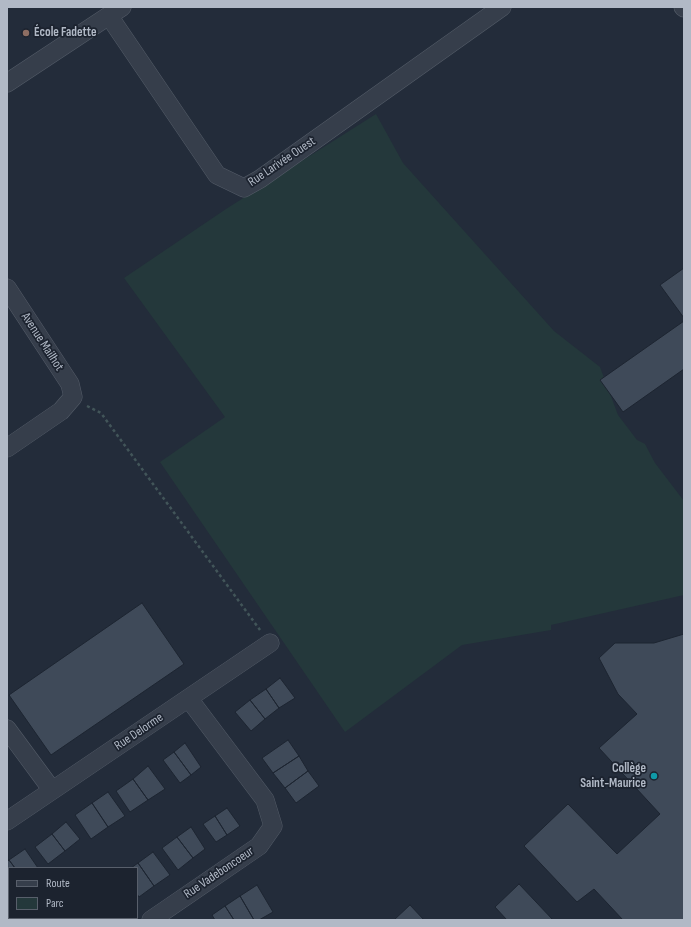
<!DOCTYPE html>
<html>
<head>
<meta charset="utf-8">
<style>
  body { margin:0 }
  #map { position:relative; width:691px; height:927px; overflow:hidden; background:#232c3a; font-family:"Sofia Sans Condensed",sans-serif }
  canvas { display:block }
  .frame { position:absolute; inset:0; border:8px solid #b1b9c6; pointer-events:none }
  .legend { position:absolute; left:8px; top:867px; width:130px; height:52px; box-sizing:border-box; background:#1c232f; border:1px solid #585f6b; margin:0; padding:5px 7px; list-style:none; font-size:12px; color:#b1b9c6 }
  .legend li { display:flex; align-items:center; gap:8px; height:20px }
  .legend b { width:20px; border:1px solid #585f6b }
</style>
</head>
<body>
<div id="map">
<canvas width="691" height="927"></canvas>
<div class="frame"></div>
<ul class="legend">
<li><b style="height:5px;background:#363e4b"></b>Route</li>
<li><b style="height:11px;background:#24383b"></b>Parc</li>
</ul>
</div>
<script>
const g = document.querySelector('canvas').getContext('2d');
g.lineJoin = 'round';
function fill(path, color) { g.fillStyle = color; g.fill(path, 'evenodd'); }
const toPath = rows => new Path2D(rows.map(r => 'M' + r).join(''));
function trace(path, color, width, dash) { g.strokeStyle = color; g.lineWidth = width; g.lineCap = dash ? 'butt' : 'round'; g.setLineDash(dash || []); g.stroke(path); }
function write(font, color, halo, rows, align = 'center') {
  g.font = font + ' "Sofia Sans Condensed",sans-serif'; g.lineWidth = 3.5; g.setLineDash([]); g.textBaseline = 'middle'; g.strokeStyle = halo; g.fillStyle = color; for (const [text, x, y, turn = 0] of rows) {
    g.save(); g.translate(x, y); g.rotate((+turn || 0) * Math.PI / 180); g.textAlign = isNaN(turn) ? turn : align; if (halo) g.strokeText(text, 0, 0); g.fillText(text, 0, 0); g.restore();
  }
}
fill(toPath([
  [376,114,403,163,554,331,600,367,618,415,637,440,645,444,655,463,684,501,684,595,551,625,551,630,462,645,345,732,160,462,225,417,124,278,226,209]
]), '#24383b');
const building = toPath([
  [684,268,684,318,660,285,684,268],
  [684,321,684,369,623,412,600,380,684,321],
  [142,603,184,664,51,755,9,695,142,603],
  [684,634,684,920,623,920,594,889,577,902,524,846,568,804,617,854,660,814,599,748,637,714,618,694,599,658,615,643,654,643,684,634],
  [280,678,295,698,279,708,266,689,280,678],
  [266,689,279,708,265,719,250,700,266,689],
  [250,700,265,719,251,731,235,712,250,700],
  [288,740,299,756,273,773,262,758,288,740],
  [185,743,201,767,191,775,174,752,185,743],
  [174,752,191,775,180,783,163,760,174,752],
  [299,756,308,771,285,788,273,773,299,756],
  [148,766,165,789,148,800,133,779,148,766],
  [308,771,319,786,296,803,285,788,308,771],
  [133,779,148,800,130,812,116,791,133,779],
  [108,792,125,816,108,827,92,803,108,792],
  [92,803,108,827,91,839,75,815,92,803],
  [227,808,240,826,227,835,215,816,227,808],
  [215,816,227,835,216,842,203,824,215,816],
  [66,822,80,839,65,851,52,834,66,822],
  [191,827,205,849,193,858,177,837,191,827],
  [52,834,65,851,48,864,35,847,52,834],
  [177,837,193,858,178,870,162,848,177,837],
  [25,849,38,868,15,868,9,860,25,849],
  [153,852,170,875,154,886,138,863,153,852],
  [9,860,15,868,9,868,9,886,7,884,7,862,9,860],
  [138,863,154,886,139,897,137,894,137,868,131,868,138,863],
  [519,884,553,920,507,920,495,907,519,884],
  [257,885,273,912,259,920,254,920,240,896,257,885],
  [240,896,254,920,234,920,225,906,240,896],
  [410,905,424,920,394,920,410,905],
  [225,906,234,920,215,920,212,915,225,906],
  [92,918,107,918,105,920,94,920,92,918]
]);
fill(building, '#3f4a59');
trace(building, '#1d2531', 1);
const minor = toPath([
  [683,7,684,8],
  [109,16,217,175,244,188,260,179,502,7],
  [7,83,122,7],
  [7,288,70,384,73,397,61,411,7,448],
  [7,729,52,790],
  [7,821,270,643],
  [151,920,259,846,273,826,265,800,189,699]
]);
trace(minor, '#545c68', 19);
trace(toPath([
  [87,406,101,413,260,630]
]), '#425559', 2.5, [3, 3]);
trace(minor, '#363e4b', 18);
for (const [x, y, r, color] of [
  [26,33,4,"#8d6e63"],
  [654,776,4,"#0f9aa8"]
]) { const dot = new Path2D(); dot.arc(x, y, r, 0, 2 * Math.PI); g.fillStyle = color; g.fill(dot); trace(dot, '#1c232f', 1.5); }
write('bold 13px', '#b1b9c6', '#1c232f', [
  ["École Fadette",34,33],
  ["Collège",646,769,"right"],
  ["Saint-Maurice",646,784,"right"]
], 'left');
write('13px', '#b1b9c6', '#1c232f', [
  ["Rue Larivée Ouest",282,162,-34],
  ["Avenue Mailhot",42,342,57],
  ["Rue Delorme",139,732,-34],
  ["Rue Vadeboncoeur",219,873,-34]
]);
</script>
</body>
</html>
